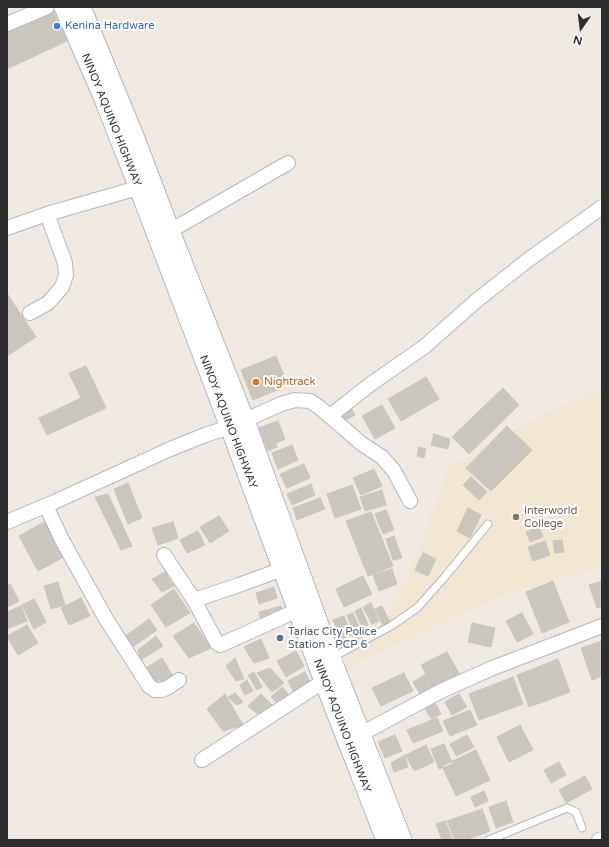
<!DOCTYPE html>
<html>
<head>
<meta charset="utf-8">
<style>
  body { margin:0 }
  #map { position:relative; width:609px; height:847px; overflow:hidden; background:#efe9e1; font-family:"Varela Round",sans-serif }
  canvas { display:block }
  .frame { position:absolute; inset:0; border:8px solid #2e2e2e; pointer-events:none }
  .north { position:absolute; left:561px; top:8px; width:40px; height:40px; -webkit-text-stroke:3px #fff; paint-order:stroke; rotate:194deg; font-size:11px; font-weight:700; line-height:16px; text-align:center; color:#2e2e2e }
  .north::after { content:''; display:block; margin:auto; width:14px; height:18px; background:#2e2e2e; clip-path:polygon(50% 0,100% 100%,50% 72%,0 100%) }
</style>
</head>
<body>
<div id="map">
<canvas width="609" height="847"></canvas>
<div class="frame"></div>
<div class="north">N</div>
</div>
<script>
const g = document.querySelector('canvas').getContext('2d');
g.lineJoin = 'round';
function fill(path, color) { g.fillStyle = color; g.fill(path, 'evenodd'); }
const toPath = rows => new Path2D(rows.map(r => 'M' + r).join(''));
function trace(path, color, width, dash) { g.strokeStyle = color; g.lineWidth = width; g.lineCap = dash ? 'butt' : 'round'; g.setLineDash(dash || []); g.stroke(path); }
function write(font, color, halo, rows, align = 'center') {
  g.font = font + ' "Varela Round",sans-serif'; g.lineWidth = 4; g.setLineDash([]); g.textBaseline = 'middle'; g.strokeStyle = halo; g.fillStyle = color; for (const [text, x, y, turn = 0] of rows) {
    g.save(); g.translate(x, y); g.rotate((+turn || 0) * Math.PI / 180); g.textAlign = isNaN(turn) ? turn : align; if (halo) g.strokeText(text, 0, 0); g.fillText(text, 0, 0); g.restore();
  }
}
fill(toPath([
  [602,389,602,568,513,591,351,665,339,635,390,611,413,568,449,467,553,409]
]), '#f0e6d1');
const building = toPath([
  [52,8,67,41,7,69,7,28,52,8],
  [8,295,36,337,7,356,7,296,8,295],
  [276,356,288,385,253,400,241,370,276,356],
  [86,366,106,408,47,435,39,418,81,398,69,373,86,366],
  [426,377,439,399,401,421,388,399,426,377],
  [503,388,519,405,469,454,452,437,503,388],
  [349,405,355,415,343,422,336,411,349,405],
  [382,405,395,428,375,439,362,416,382,405],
  [278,421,285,439,276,443,277,447,268,451,259,428,278,421],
  [507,426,532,450,491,491,466,468,507,426],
  [434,434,450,439,448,449,431,445,434,434],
  [292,445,298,460,278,469,272,453,292,445],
  [419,447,426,449,424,458,417,456,419,447],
  [304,464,310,478,287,488,280,474,304,464],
  [374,469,382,486,361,495,353,478,374,469],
  [471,477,487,492,479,500,463,485,471,477],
  [128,483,142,518,128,524,114,489,128,483],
  [311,484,315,495,292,505,287,494,311,484],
  [352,485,361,509,335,518,327,494,352,485],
  [382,490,386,505,365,511,360,497,382,490],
  [108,494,132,546,121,550,95,497,108,494],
  [320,498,325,509,297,520,293,508,320,498],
  [468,508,481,515,470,538,457,531,468,508],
  [386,510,394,530,383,534,375,514,386,510],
  [371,512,393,566,368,576,346,521,371,512],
  [219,516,229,531,210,543,200,527,219,516],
  [44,522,64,557,38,571,19,536,44,522],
  [173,522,178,538,158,545,152,528,173,522],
  [539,527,543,537,530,542,526,532,539,527],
  [198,531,205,545,187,553,180,540,198,531],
  [394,536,402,558,393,560,386,539,394,536],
  [562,540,564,552,555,553,553,541,562,540],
  [545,541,550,555,533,561,528,547,545,541],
  [423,553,436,559,428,576,415,570,423,553],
  [392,569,397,584,379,591,373,575,392,569],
  [165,572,174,586,162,592,152,579,165,572],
  [363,576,372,594,344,607,336,589,363,576],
  [553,581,569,622,542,633,526,592,553,581],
  [602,581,602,606,597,608,589,585,602,581],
  [58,582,65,605,51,609,44,586,58,582],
  [10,584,19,601,7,607,7,585,10,584],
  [274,587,277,598,259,604,256,593,274,587],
  [174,589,190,613,166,627,151,605,174,589],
  [81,598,90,616,69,625,61,608,81,598],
  [34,599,46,622,34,629,22,605,34,599],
  [371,603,379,621,372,624,363,607,371,603],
  [21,606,27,621,7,629,7,612,21,606],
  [281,606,284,616,262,622,259,612,281,606],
  [382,606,390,622,383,625,375,609,382,606],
  [361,608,368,625,362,628,355,611,361,608],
  [353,613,361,631,354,633,347,615,353,613],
  [522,613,533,634,517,642,506,621,522,613],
  [344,616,352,635,341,639,333,620,344,616],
  [149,619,157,630,131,648,124,637,149,619],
  [194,623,211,648,189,658,173,636,194,623],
  [472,623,495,628,491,647,468,642,472,623],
  [27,625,38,643,18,655,7,636,27,625],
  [156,636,163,646,141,660,138,650,156,636],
  [261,639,269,658,254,663,244,647,261,639],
  [602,641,602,676,592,680,581,648,602,641],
  [296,651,304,666,286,677,277,661,296,651],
  [447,652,460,675,421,696,413,682,426,674,421,665,447,652],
  [162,658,174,678,163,685,160,680,156,683,146,668,162,658],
  [235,658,244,679,236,681,226,666,235,658],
  [558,659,570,692,529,707,517,675,558,659],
  [270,668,284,683,272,692,257,673,270,668],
  [254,672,262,687,257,690,248,675,254,672],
  [305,672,311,684,294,693,288,681,305,672],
  [404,673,413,691,381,706,372,688,404,673],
  [513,677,523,704,479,720,469,694,513,677],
  [247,680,253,691,245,695,240,685,247,680],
  [282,687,289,695,278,704,271,697,282,687],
  [235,693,243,702,237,705,228,697,235,693],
  [225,694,243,725,223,731,207,709,225,694],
  [261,694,275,708,261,717,248,706,261,694],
  [459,694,467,707,452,715,445,702,459,694],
  [434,701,441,714,431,719,424,707,434,701],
  [470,710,477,725,450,736,443,721,470,710],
  [437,718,443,731,413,743,407,730,437,718],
  [520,725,533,750,509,762,497,737,520,725],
  [395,735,402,751,385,758,378,742,395,735],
  [467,735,474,747,456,756,450,744,467,735],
  [444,744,453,764,439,769,431,749,444,744],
  [426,745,434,762,414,771,406,755,426,745],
  [476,750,490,780,456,796,442,766,476,750],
  [405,755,408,767,394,772,391,763,405,755],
  [559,762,566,775,551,783,544,770,559,762],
  [585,776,592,789,566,803,559,790,585,776],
  [484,791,488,801,475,807,471,797,484,791],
  [506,801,513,822,496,828,489,807,506,801],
  [482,809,490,831,466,840,455,840,447,821,482,809],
  [445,821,453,840,442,840,436,824,445,821]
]);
fill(building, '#cbc7bf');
trace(building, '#cbc5ba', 1);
const service = toPath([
  [331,658,391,626,417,608,443,579,488,524],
  [489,840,567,808,576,812,582,828]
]);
const minor = toPath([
  [7,24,47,7],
  [7,228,47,214,148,185],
  [170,231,288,163],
  [30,313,48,303,62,287,66,275,65,263,47,214],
  [330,416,372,383,424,347,476,301,528,260,602,207],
  [46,506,62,540,106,619,149,686,155,690,161,690,167,688,179,680],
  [7,522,52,503,168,450,205,435,230,427,281,404,295,400,310,401,319,407,362,444,382,457,394,471,410,501],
  [164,555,194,600,217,643,220,645,298,610],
  [194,600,239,585,291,566],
  [361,734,441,691,490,669,602,626],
  [202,760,324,681],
  [599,840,602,839]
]);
const secondary = toPath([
  [64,7,102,94,139,188,230,427,324,681,386,840],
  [81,7,136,141,170,231,245,421,331,658,402,840]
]);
trace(service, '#b4b7c1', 9);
trace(minor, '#b4b7c1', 16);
trace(secondary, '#b4b7c1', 21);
trace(service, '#fff', 7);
trace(minor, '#fff', 14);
trace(secondary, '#fff', 19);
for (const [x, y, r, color] of [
  [57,26,4,"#3f7fe0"],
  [256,382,4,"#e8710a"],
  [516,517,4,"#8d6e63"],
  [280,638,4,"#5c6f8a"]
]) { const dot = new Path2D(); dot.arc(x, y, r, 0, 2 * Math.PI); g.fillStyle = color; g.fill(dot); trace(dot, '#fff', 1.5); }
write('11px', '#366cbe', '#fff', [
  ["Kenina Hardware",65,26]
], 'left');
write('11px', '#2e2e2e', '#fff', [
  ["NINOY AQUINO HIGHWAY",111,120,68],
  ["NINOY AQUINO HIGHWAY",228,422,69],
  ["NINOY AQUINO HIGHWAY",342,726,69]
]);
write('11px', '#c56008', '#fff', [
  ["Nightrack",264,382]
], 'left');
write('11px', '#785e54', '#fff', [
  ["Interworld",524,511],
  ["College",524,524]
], 'left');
write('11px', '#4e5e75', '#fff', [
  ["Tarlac City Police",288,632],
  ["Station - PCP 6",288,645]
], 'left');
</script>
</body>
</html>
